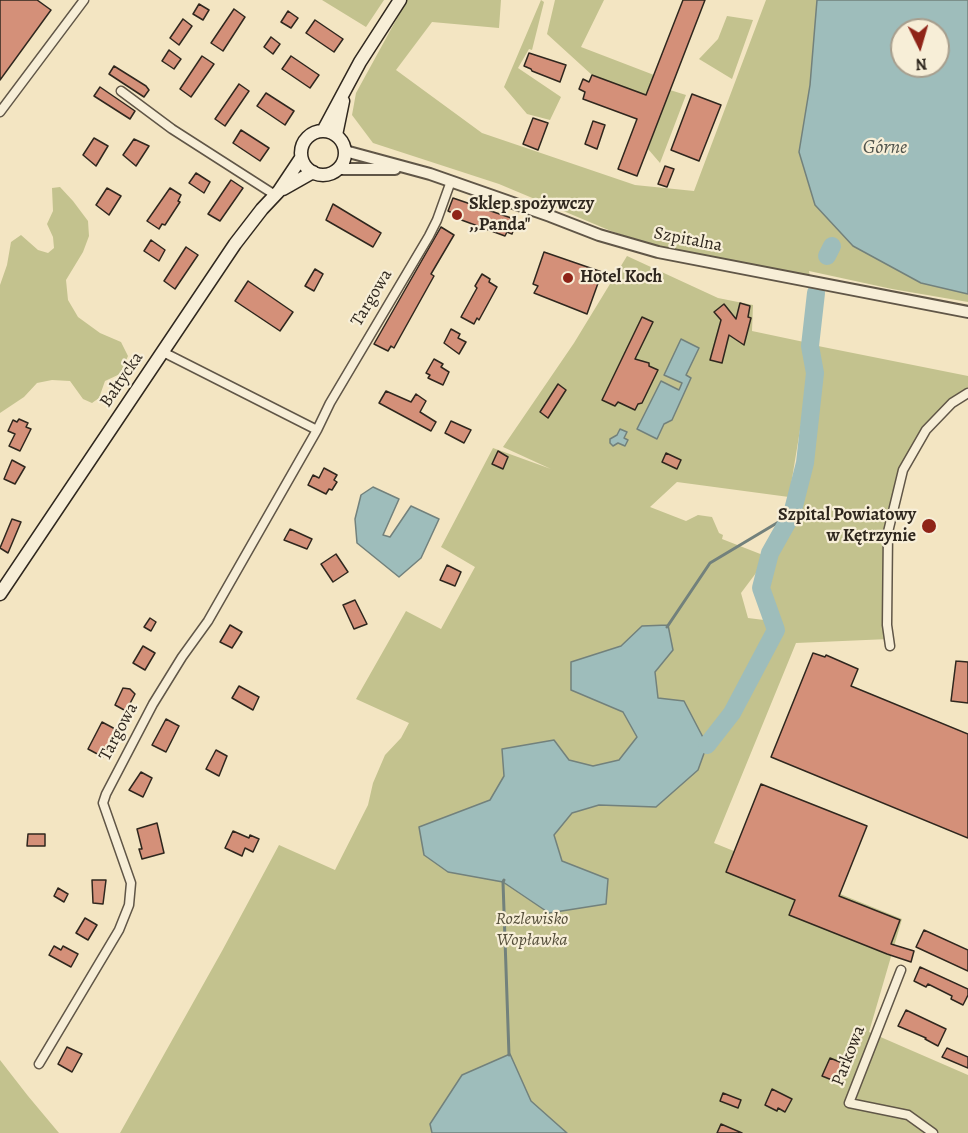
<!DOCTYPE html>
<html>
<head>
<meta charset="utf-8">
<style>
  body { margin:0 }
  #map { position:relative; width:968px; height:1133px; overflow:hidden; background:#f3e5c2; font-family:Alegreya,serif }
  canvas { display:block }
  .north { position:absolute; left:890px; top:18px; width:60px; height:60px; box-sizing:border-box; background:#f7eed7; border:2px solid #a79e8d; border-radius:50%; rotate:175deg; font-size:16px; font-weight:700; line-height:24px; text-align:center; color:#2f271e }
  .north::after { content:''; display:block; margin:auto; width:21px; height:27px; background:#8f2418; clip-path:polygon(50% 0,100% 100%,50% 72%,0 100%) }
</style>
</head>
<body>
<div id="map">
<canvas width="968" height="1133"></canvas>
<div class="north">N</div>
</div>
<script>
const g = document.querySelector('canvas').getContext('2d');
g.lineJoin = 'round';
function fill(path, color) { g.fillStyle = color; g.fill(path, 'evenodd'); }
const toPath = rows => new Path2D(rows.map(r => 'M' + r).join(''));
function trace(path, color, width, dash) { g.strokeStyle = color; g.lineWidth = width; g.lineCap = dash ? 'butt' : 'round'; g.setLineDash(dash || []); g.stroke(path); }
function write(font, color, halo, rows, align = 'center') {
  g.font = font + ' Alegreya,serif'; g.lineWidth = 4.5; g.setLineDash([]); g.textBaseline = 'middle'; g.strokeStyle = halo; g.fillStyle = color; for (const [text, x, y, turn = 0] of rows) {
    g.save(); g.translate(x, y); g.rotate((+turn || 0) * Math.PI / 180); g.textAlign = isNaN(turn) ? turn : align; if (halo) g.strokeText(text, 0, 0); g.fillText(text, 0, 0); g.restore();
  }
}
fill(toPath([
  [322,0,384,0,366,27],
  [407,0,501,0,499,28,432,22,396,70,482,133,635,185,694,191,766,0,968,0,968,302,892,289,809,271,810,277,687,257,611,231,499,184,373,143,352,115,356,93],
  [902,30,938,30,938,66,902,66],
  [541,0,544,2,532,50,529,49,518,68,561,97,550,120,527,114,504,87],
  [555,0,604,0,581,47,654,75,646,97,592,75,547,34],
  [727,16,753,20,732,79,699,59,718,39],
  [670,90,686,95,660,163,648,149],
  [60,187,73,201,88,221,89,236,83,252,66,280,68,300,78,317,100,333,121,342,128,356,120,374,105,381,99,398,92,403,83,399,70,381,52,380,37,383,24,397,0,413,0,285,7,265,11,242,21,235,38,250,48,253,54,248,53,237,47,224,53,211,52,188],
  [627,256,718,298,753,305,752,331,804,342,809,375,789,497,677,482,650,507,686,521,698,515,712,517,719,533,723,535,722,539,768,557,741,593,748,618,772,621,761,588,770,553,792,514,805,463,815,373,810,346,818,346,968,376,968,398,945,413,908,458,890,513,889,639,796,643,714,843,902,919,869,1032,968,1075,968,1133,120,1133,222,951,279,845,335,870,368,805,373,783,385,755,401,738,409,723,356,699,406,611,441,629,475,567,441,547,493,448,551,469,503,447,574,343],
  [0,1060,28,1096,59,1133,0,1133]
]), '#c3c28e');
const water = toPath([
  [817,0,968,0,968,294,921,283,853,246,815,205,799,152,810,85,817,0],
  [902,30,938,30,938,66,902,66,902,30],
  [681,339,699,348,686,375,691,378,672,420,664,424,657,439,637,429,661,381,679,390,682,383,664,375,681,339],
  [620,429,627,432,624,438,628,440,625,446,618,443,613,446,610,443,610,439,617,435,620,429],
  [373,487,399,499,383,535,390,537,411,506,439,519,421,558,399,577,357,543,355,519,361,495,373,487],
  [668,625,673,650,655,672,658,698,684,701,707,745,698,770,656,807,599,805,572,813,554,835,562,861,608,879,606,904,549,913,503,882,448,872,424,855,419,827,490,800,504,776,502,749,554,740,569,760,593,766,619,760,637,737,623,712,571,690,571,662,621,646,642,626,668,625],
  [510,1054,531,1101,567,1133,432,1133,430,1124,462,1075,510,1054]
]);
fill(water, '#9ebdbb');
trace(water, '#72817c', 1.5);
trace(toPath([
  [667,627,710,563,792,514],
  [504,880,503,882,509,1055]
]), '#72817c', 3);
trace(toPath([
  [827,256,832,246],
  [707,745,732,713,776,630,761,588,770,553,792,514,805,463,815,373,810,346,816,293]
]), '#9ebdbb', 18);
const building = toPath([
  [0,0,37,0,51,10,0,80,0,0],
  [683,0,705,0,637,176,618,169,637,119,583,99,585,92,579,89,583,79,589,82,592,75,646,95,683,0],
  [199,4,209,10,203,20,193,14,199,4],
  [234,9,245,17,223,51,211,43,234,9],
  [288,11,298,18,291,28,281,22,288,11],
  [183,19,192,26,179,45,170,38,183,19],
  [315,20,343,39,334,52,306,33,315,20],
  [271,37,280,44,273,54,264,47,271,37],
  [169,50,181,59,174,69,162,61,169,50],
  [529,53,566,65,560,82,532,71,531,69,524,66,529,53],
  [202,56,214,64,191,97,180,89,202,56],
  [291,56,319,75,310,88,282,69,291,56],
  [114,66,146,86,149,90,144,97,109,74,114,66],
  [239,84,249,91,225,126,215,119,239,84],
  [100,87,135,111,130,119,94,96,100,87],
  [266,93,294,111,285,125,257,106,266,93],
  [692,94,721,105,699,161,671,150,692,94],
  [533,118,548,123,538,150,523,144,533,118],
  [593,121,605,125,597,149,585,144,593,121],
  [241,130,269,148,260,161,233,143,241,130],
  [94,138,108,146,96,166,83,155,94,138],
  [134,139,149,146,136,166,123,155,134,139],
  [665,166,674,169,667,187,658,184,665,166],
  [196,173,210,182,204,193,189,183,196,173],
  [231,180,243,188,220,221,208,214,231,180],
  [107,188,121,196,109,215,96,205,107,188],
  [170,188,181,195,178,201,180,202,165,225,162,224,159,229,147,221,170,188],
  [453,198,517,220,512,234,507,232,505,236,456,218,457,215,448,211,453,198],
  [333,204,381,233,373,247,326,220,333,204],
  [441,227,454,235,431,274,434,276,400,337,394,348,391,346,388,351,374,344,441,227],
  [151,240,165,250,159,261,144,251,151,240],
  [186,247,198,255,175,289,164,281,186,247],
  [544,252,602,272,587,314,534,293,538,286,533,284,544,252],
  [315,269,323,274,314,291,305,286,315,269],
  [482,274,490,279,489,282,497,287,479,320,477,318,474,324,461,317,477,288,475,286,482,274],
  [248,281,293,312,280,331,235,301,248,281],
  [740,303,750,306,748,317,751,318,744,345,729,335,722,363,710,360,721,320,714,312,724,304,736,319,740,303],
  [642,317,653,322,635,359,649,363,649,366,658,370,642,403,638,404,635,410,618,402,615,406,602,400,642,317],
  [451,329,460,334,458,338,466,342,459,354,444,343,451,329],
  [434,359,443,364,441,367,449,372,443,385,428,378,430,375,426,373,434,359],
  [558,384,566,390,548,418,540,412,558,384],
  [386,391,411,402,416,394,426,401,420,412,436,422,431,431,379,403,386,391],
  [19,419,28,423,26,427,31,429,20,451,9,446,15,434,8,431,13,420,17,422,19,419],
  [451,421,471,430,464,443,445,433,451,421],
  [498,451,508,457,503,469,492,464,498,451],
  [666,453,681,460,677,469,662,462,666,453],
  [12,460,25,467,15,484,4,479,12,460],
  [324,468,337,475,334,480,337,482,332,490,329,489,326,494,308,485,313,475,319,478,324,468],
  [12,519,21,522,8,553,0,548,12,519],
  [290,529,312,539,307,549,284,540,290,529],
  [336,554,348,572,333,582,321,564,336,554],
  [447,565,461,572,455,586,440,580,447,565],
  [355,600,367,624,354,629,343,605,355,600],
  [150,618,156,622,151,631,144,627,150,618],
  [230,625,242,632,232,648,220,642,230,625],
  [143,646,155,653,145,670,133,663,143,646],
  [813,653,825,657,826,655,858,669,851,686,968,734,968,838,771,757,813,653],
  [956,661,968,662,968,703,951,701,956,661],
  [239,686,259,697,253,710,232,698,239,686],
  [123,688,130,689,135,694,126,711,115,705,123,688],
  [166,719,179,726,166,752,152,745,166,719],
  [102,722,117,730,103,757,88,749,102,722],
  [216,750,227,756,219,776,206,769,216,750],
  [141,772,152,778,143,797,129,790,141,772],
  [761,784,867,826,839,896,900,920,891,944,914,951,911,962,887,954,789,915,795,900,726,872,761,784],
  [157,823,164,853,142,859,139,849,142,849,137,829,157,823],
  [233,831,249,838,250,835,259,839,253,852,245,848,242,856,225,848,233,831],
  [28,834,45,834,45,846,27,846,28,834],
  [92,880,106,880,103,904,93,903,92,880],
  [58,888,68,894,64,902,54,896,58,888],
  [85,918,97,925,88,940,76,933,85,918],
  [924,930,968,950,968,971,916,947,924,930],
  [54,946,61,950,63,946,78,954,71,967,49,955,54,946],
  [920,967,968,989,968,995,963,1005,951,999,952,996,928,984,926,987,914,981,920,967],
  [906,1010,946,1029,938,1046,925,1039,926,1038,898,1026,906,1010],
  [67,1047,82,1054,72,1072,58,1064,67,1047],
  [947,1048,968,1057,968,1068,942,1057,947,1048],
  [830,1058,845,1064,837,1082,822,1076,830,1058],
  [772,1089,792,1099,785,1112,778,1108,777,1111,765,1105,772,1089],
  [723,1093,741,1100,738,1108,720,1101,723,1093],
  [721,1124,742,1133,717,1133,721,1124]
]);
fill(building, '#d49079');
trace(building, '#2f271e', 1.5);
const minor = toPath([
  [121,91,172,129,275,195],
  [0,112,84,0],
  [163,352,317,430,330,403,429,236,437,220,451,181],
  [890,646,887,625,888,532,903,470,926,430,952,403,968,393],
  [901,970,849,1103,908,1115,933,1133],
  [39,1064,119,930,129,905,131,883,103,803,106,794,153,704,182,657,208,621,317,430]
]);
const tertiary = toPath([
  [345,151,430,174,550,216,599,235,658,252,968,312],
  [338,169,395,169]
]);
const secondary = toPath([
  '301 153a22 22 0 1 1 44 0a22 22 0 1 1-44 0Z',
  [323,131,360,62,400,0],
  [336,135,343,101],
  [283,189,313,172],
  [0,594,235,244,262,209,279,191,301,158]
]);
trace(minor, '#605647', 11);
trace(tertiary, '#605647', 14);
trace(secondary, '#2f271e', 15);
trace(minor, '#f7eed7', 8);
trace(tertiary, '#f7eed7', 10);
trace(secondary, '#f7eed7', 12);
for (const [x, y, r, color] of [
  [457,215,6,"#8f2418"],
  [568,278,6,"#8f2418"],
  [929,526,8,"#8f2418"]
]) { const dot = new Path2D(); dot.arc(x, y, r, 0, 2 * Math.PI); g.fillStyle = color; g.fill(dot); trace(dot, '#f7eed7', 2); }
write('bold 18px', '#2f271e', '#f7eed7', [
  ["Sklep spożywczy",469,205],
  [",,Panda\"",469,226],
  ["Hotel Koch",580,278],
  ["Szpital Powiatowy",916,516,"right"],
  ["w Kętrzynie",916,537,"right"]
], 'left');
write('18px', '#2f271e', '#f7eed7', [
  ["Szpitalna",688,240,11],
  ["Targowa",372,298,-59],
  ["Bałtycka",122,380,-56],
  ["Targowa",119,732,-62],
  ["Parkowa",849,1056,-69]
]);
write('italic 18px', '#544e3a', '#f7eed7', [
  ["Rozlewisko",532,920],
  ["Wopławka",532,941]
]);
write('italic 20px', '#50544d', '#f7eed7', [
  ["Górne",885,148]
]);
</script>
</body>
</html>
